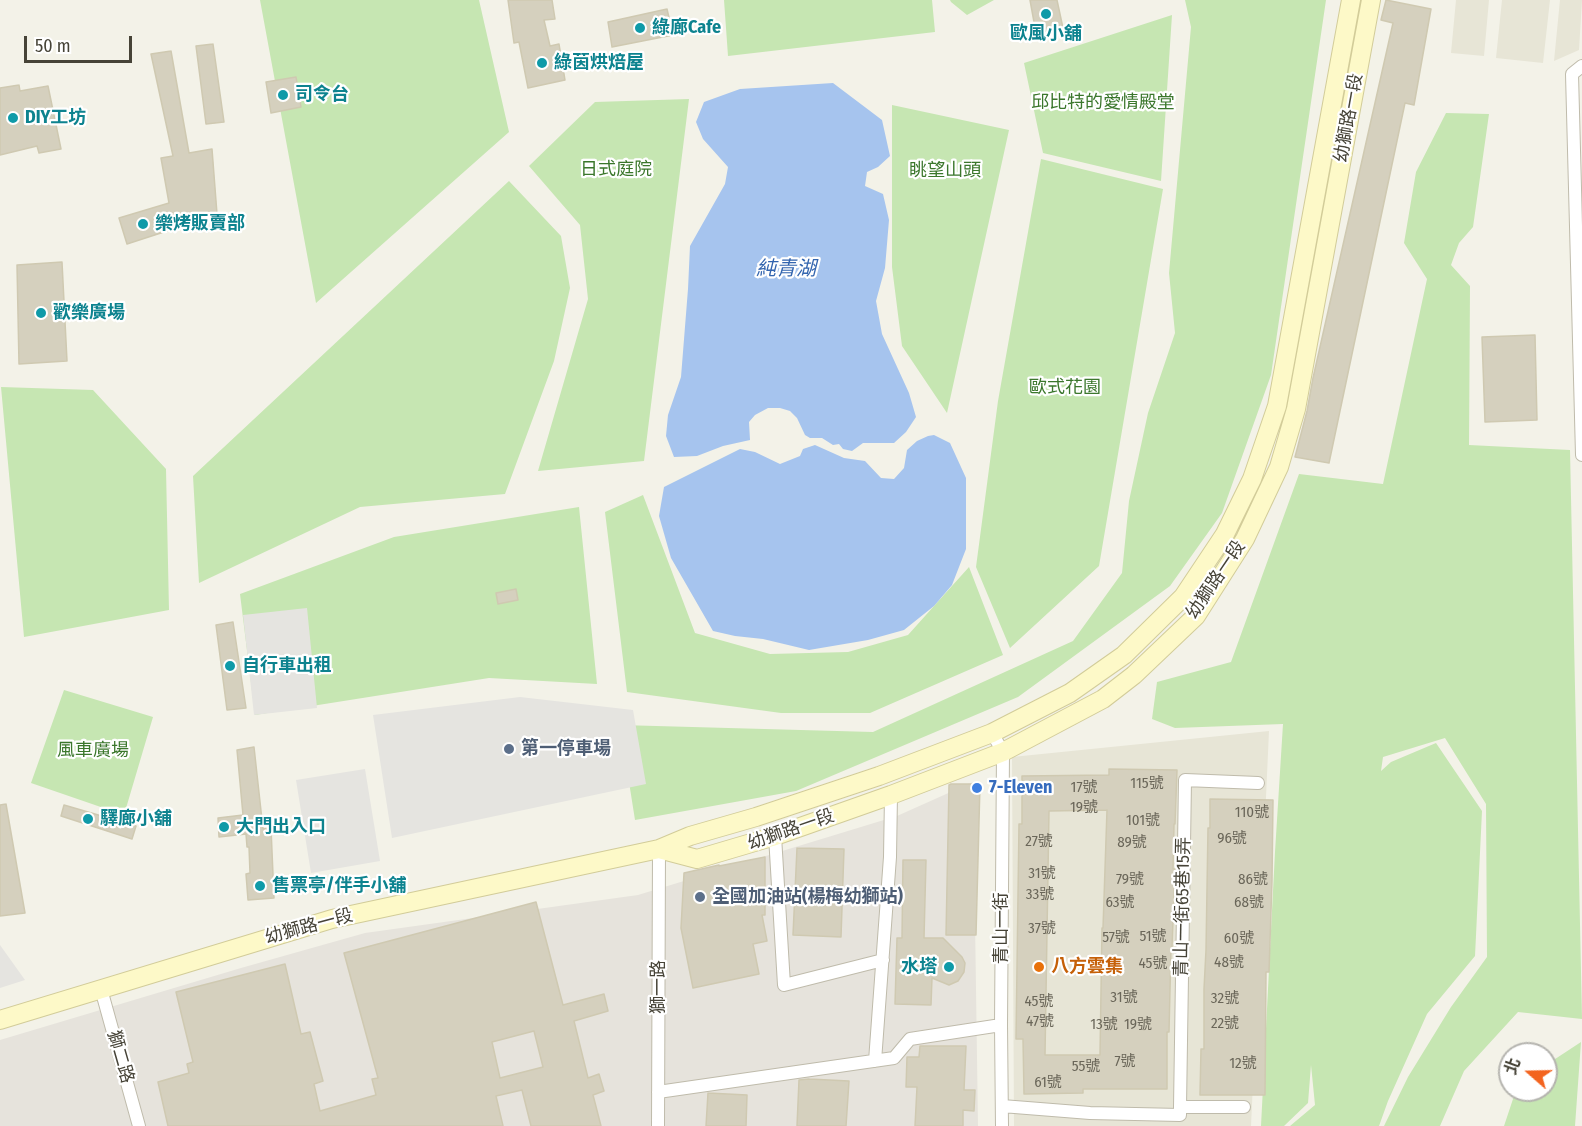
<!DOCTYPE html>
<html>
<head>
<meta charset="utf-8">
<style>
  body { margin:0 }
  #map { position:relative; width:1582px; height:1126px; overflow:hidden; background:#f3f2e8; font-family:"Fira Sans Condensed","Noto Sans TC",sans-serif }
  canvas { display:block }
  .north { position:absolute; left:1498px; top:1042px; width:60px; height:60px; box-sizing:border-box; background:#fff; border:2px solid #b5b4af; border-radius:50%; rotate:290deg; font-size:16px; font-weight:700; line-height:24px; text-align:center; color:#464337 }
  .north::after { content:''; display:block; margin:auto; width:21px; height:27px; background:#f3641f; clip-path:polygon(50% 0,100% 100%,50% 72%,0 100%) }
  .scale { position:absolute; left:24px; top:36px; width:108px; height:27px; box-sizing:border-box; border:3px solid #464337; border-top:0; padding-left:8px; font-size:18px; line-height:21px; white-space:nowrap; color:#464337; -webkit-text-stroke:4px #fff; paint-order:stroke }
</style>
</head>
<body>
<div id="map">
<canvas width="1582" height="1126"></canvas>
<div class="north">北</div>
<div class="scale">50 m</div>
</div>
<script>
const g = document.querySelector('canvas').getContext('2d');
g.lineJoin = 'round';
function fill(path, color) { g.fillStyle = color; g.fill(path, 'evenodd'); }
const toPath = rows => new Path2D(rows.map(r => 'M' + r).join(''));
function trace(path, color, width, dash) { g.strokeStyle = color; g.lineWidth = width; g.lineCap = dash ? 'butt' : 'round'; g.setLineDash(dash || []); g.stroke(path); }
function write(font, color, halo, rows, align = 'center') {
  g.font = font + ' "Fira Sans Condensed","Noto Sans TC",sans-serif'; g.lineWidth = 4.5; g.setLineDash([]); g.textBaseline = 'middle'; g.strokeStyle = halo; g.fillStyle = color; for (const [text, x, y, turn = 0] of rows) {
    g.save(); g.translate(x, y); g.rotate((+turn || 0) * Math.PI / 180); g.textAlign = isNaN(turn) ? turn : align; if (halo) g.strokeText(text, 0, 0); g.fillText(text, 0, 0); g.restore();
  }
}
fill(toPath([
  [1456,0,1489,0,1484,56,1451,53],
  [1502,0,1550,0,1543,63,1496,58],
  [1560,0,1582,0,1579,50,1554,61],
  [1269,731,1251,1126,1014,1126,1012,757]
]), '#e7e5d6');
fill(toPath([
  [973,782,978,1126,0,1126,0,1040,241,968,365,933,638,895,897,816]
]), '#e6e3dc');
fill(toPath([
  [260,0,479,0,509,132,316,303],
  [724,0,932,0,935,32,728,56],
  [950,0,994,0,967,15,951,2],
  [1185,0,1326,0,1271,375,1222,513,1170,586,1018,697,796,791,635,820,620,725,873,732,1073,641,1122,573,1129,501,1148,413,1175,333,1169,273,1191,27],
  [1172,15,1161,181,1043,153,1024,63],
  [689,99,644,461,538,471,588,299,580,225,529,166,595,102],
  [892,105,1009,130,947,413,902,346,892,267],
  [1446,113,1489,114,1473,227,1459,243,1451,265,1470,286,1469,445,1570,450,1582,1019,1518,1012,1464,1071,1440,1126,1384,1126,1408,1077,1451,1007,1487,957,1486,804,1445,738,1383,757,1381,771,1391,762,1436,743,1482,811,1475,956,1427,1014,1388,1101,1379,1126,1290,1126,1315,1105,1311,1065,1308,1103,1284,1126,1261,1126,1275,852,1283,724,1175,728,1152,719,1157,682,1231,662,1299,474,1383,484,1427,279,1404,243,1416,172],
  [1041,159,1163,189,1099,566,1010,648,976,567,998,401],
  [509,181,561,236,570,288,554,361,505,494,360,507,199,583,193,476],
  [1,387,93,390,166,469,169,610,24,637],
  [643,495,695,633,770,654,848,652,908,635,969,567,1003,655,870,713,781,713,627,692,605,512],
  [579,507,597,684,489,678,255,715,240,594,394,537],
  [64,690,153,717,124,815,31,783],
  [1581,1042,1575,1126,1504,1126,1516,1090,1546,1090,1546,1065]
]), '#c6e6b2');
fill(toPath([
  [307,608,317,708,254,715,243,615],
  [520,697,633,710,646,784,392,838,373,715],
  [365,769,380,861,311,873,296,780],
  [0,945,25,980,0,988]
]), '#e5e4e0');
fill(toPath([
  [833,83,882,120,890,156,878,167,867,172,865,186,883,194,889,220,885,268,876,301,882,334,909,393,916,417,906,432,894,443,863,443,852,451,843,449,839,444,833,445,822,438,810,438,805,435,797,418,790,411,780,408,768,408,755,415,749,422,750,440,723,446,697,456,674,457,666,436,668,415,681,377,688,289,690,246,725,184,728,167,703,139,696,122,704,102,740,89],
  [934,435,950,443,966,478,966,549,952,585,934,606,904,630,868,640,809,650,763,639,735,636,713,631,671,558,659,516,664,487,740,449,755,452,780,464,800,456,803,449,815,445,844,458,865,461,881,478,894,479,904,468,907,450,917,441,928,436]
]), '#a6c4ee');
const building = toPath([
  [508,0,552,0,555,19,544,20,550,46,559,44,565,80,528,88,519,42,514,43,508,0],
  [1030,0,1057,0,1063,28,1036,33,1030,0],
  [1386,0,1431,9,1414,105,1405,103,1329,463,1295,457,1307,411,1313,378,1393,23,1381,20,1386,0],
  [667,9,673,35,612,47,608,22,667,9],
  [213,44,224,122,206,124,196,46,213,44],
  [171,51,189,153,212,149,217,214,165,224,167,231,127,244,119,218,169,203,161,158,173,156,151,54,171,51],
  [296,77,301,107,271,113,266,82,296,77],
  [19,85,20,91,48,86,61,149,39,153,37,146,0,155,0,88,19,85],
  [62,262,67,361,19,364,17,265,62,262],
  [1535,335,1537,420,1485,422,1482,337,1535,335],
  [516,589,518,600,498,604,496,593,516,589],
  [233,622,246,708,227,710,216,625,233,622],
  [254,747,263,829,271,828,274,898,248,900,246,874,250,873,249,847,247,847,246,834,219,837,218,818,243,815,237,750,254,747],
  [1109,769,1177,770,1175,824,1174,824,1173,869,1175,869,1172,947,1171,947,1169,1032,1167,1032,1167,1089,1083,1089,1083,1093,1024,1094,1023,1039,1016,1039,1019,824,1022,824,1022,776,1109,775,1109,769],
  [1107,810,1103,928,1102,928,1100,1055,1045,1055,1049,811,1107,810],
  [951,784,980,784,976,935,946,935,949,785,951,784],
  [1210,799,1273,800,1272,881,1269,972,1266,972,1265,1095,1200,1095,1201,1049,1204,1049,1204,989,1206,950,1208,828,1210,828,1210,799],
  [6,804,25,913,0,916,0,805,6,804],
  [64,805,136,826,132,839,61,816,64,805],
  [797,848,844,849,841,937,793,935,797,848],
  [765,857,765,915,762,915,767,941,753,944,759,974,693,988,681,928,684,873,719,865,719,866,765,857],
  [903,860,926,860,924,938,943,938,962,957,965,963,964,972,958,981,949,985,932,978,931,1005,895,1004,897,938,902,938,903,860],
  [536,902,563,1005,604,994,608,1011,574,1021,588,1078,599,1074,604,1091,593,1095,601,1126,531,1126,522,1090,496,1096,503,1126,168,1126,158,1082,189,1073,187,1064,193,1062,176,992,285,964,301,1034,310,1032,323,1081,314,1084,320,1111,376,1095,372,1079,378,1078,344,953,536,902],
  [534,1031,543,1067,500,1078,492,1042,534,1031],
  [920,1046,966,1046,964,1090,975,1090,974,1111,963,1110,963,1126,915,1126,917,1087,906,1087,907,1057,919,1057,920,1046],
  [809,1079,849,1081,846,1126,797,1126,799,1080,809,1079],
  [708,1093,747,1095,746,1126,706,1126,708,1093]
]);
fill(building, '#d5d0be');
trace(building, '#cfc9b1', 1.5);
const street = toPath([
  [1582,66,1572,74,1582,455],
  [992,733,1003,752,1001,1025,1002,1126],
  [775,836,784,985,883,960],
  [101,989,139,1126],
  [875,1061,890,857,891,795],
  [658,1092,894,1058,910,1039,1001,1025],
  [1002,1106,1090,1113,1180,1115,1180,1107,1244,1107],
  [1180,1107,1185,780,1258,783],
  [658,1126,659,849]
]);
const secondary = toPath([
  [659,849,697,859,775,836,891,795,1003,752,1103,699,1134,675,1196,616,1245,539,1279,467,1296,409,1371,0],
  [0,1020,332,919,659,849,690,836,756,817,879,776,992,733,1070,693,1124,655,1183,597,1225,534,1252,479,1277,406,1351,0]
]);
trace(street, '#bfbbab', 14);
trace(secondary, '#d2cc99', 20);
trace(street, '#fff', 12);
trace(secondary, '#fdf9c8', 18);
for (const [x, y, r, color] of [
  [1046,14,6,"#0f9aa8"],
  [640,28,6,"#0f9aa8"],
  [542,63,6,"#0f9aa8"],
  [283,95,6,"#0f9aa8"],
  [13,118,6,"#0f9aa8"],
  [143,224,6,"#0f9aa8"],
  [41,313,6,"#0f9aa8"],
  [230,666,6,"#0f9aa8"],
  [509,749,6,"#5c6f8a"],
  [977,788,6,"#3f7fe0"],
  [88,819,6,"#0f9aa8"],
  [224,827,6,"#0f9aa8"],
  [260,886,6,"#0f9aa8"],
  [700,897,6,"#5c6f8a"],
  [949,967,6,"#0f9aa8"],
  [1039,967,6,"#e8710a"]
]) { const dot = new Path2D(); dot.arc(x, y, r, 0, 2 * Math.PI); g.fillStyle = color; g.fill(dot); trace(dot, '#fff', 2); }
write('15px', '#6a6659', null, [
  ["115號",1147,784],
  ["17號",1084,788],
  ["19號",1084,808],
  ["110號",1252,813],
  ["101號",1143,821],
  ["96號",1232,839],
  ["27號",1039,842],
  ["89號",1132,843],
  ["31號",1042,874],
  ["79號",1130,880],
  ["86號",1253,880],
  ["33號",1040,895],
  ["63號",1120,903],
  ["68號",1249,903],
  ["37號",1042,929],
  ["51號",1153,937],
  ["57號",1116,938],
  ["60號",1239,939],
  ["48號",1229,963],
  ["45號",1153,964],
  ["31號",1124,998],
  ["32號",1225,999],
  ["45號",1039,1002],
  ["47號",1040,1022],
  ["22號",1225,1024],
  ["13號",1104,1025],
  ["19號",1138,1025],
  ["7號",1125,1062],
  ["12號",1243,1064],
  ["55號",1086,1067],
  ["61號",1048,1083]
]);
write('bold 18px', '#0d838f', '#fff', [
  ["綠廊Cafe",652,28],
  ["歐風小舖",1046,34,"center"],
  ["綠茵烘焙屋",554,63],
  ["司令台",295,95],
  ["DIY工坊",25,118],
  ["樂烤販賣部",155,224],
  ["歡樂廣場",53,313],
  ["自行車出租",242,666],
  ["驛廊小舖",100,819],
  ["大門出入口",236,827],
  ["售票亭/伴手小舖",272,886],
  ["水塔",937,967,"right"]
], 'left');
write('18px', '#3b772c', '#fff', [
  ["邱比特的愛情殿堂",1103,103],
  ["日式庭院",616,170],
  ["眺望山頭",945,171],
  ["歐式花園",1065,388],
  ["風車廣場",93,751]
]);
write('18px', '#464337', '#fff', [
  ["幼獅路一段",1349,118,-80],
  ["幼獅路一段",1216,580,-56],
  ["幼獅路一段",791,830,-19],
  ["青山一街65巷15弄",1183,907,-89],
  ["幼獅路一段",309,927,-15],
  ["青山一街",1002,928,-90],
  ["獅一路",659,987,-90],
  ["獅二路",120,1057,74]
]);
write('bold 18px', '#4e5e75', '#fff', [
  ["第一停車場",521,749],
  ["全國加油站(楊梅幼獅站)",712,897]
], 'left');
write('bold 18px', '#366cbe', '#fff', [
  ["7-Eleven",989,788]
], 'left');
write('bold 18px', '#c56008', '#fff', [
  ["八方雲集",1051,967]
], 'left');
write('italic 20px', '#3365af', '#fff', [
  ["純青湖",786,269]
]);
</script>
</body>
</html>
